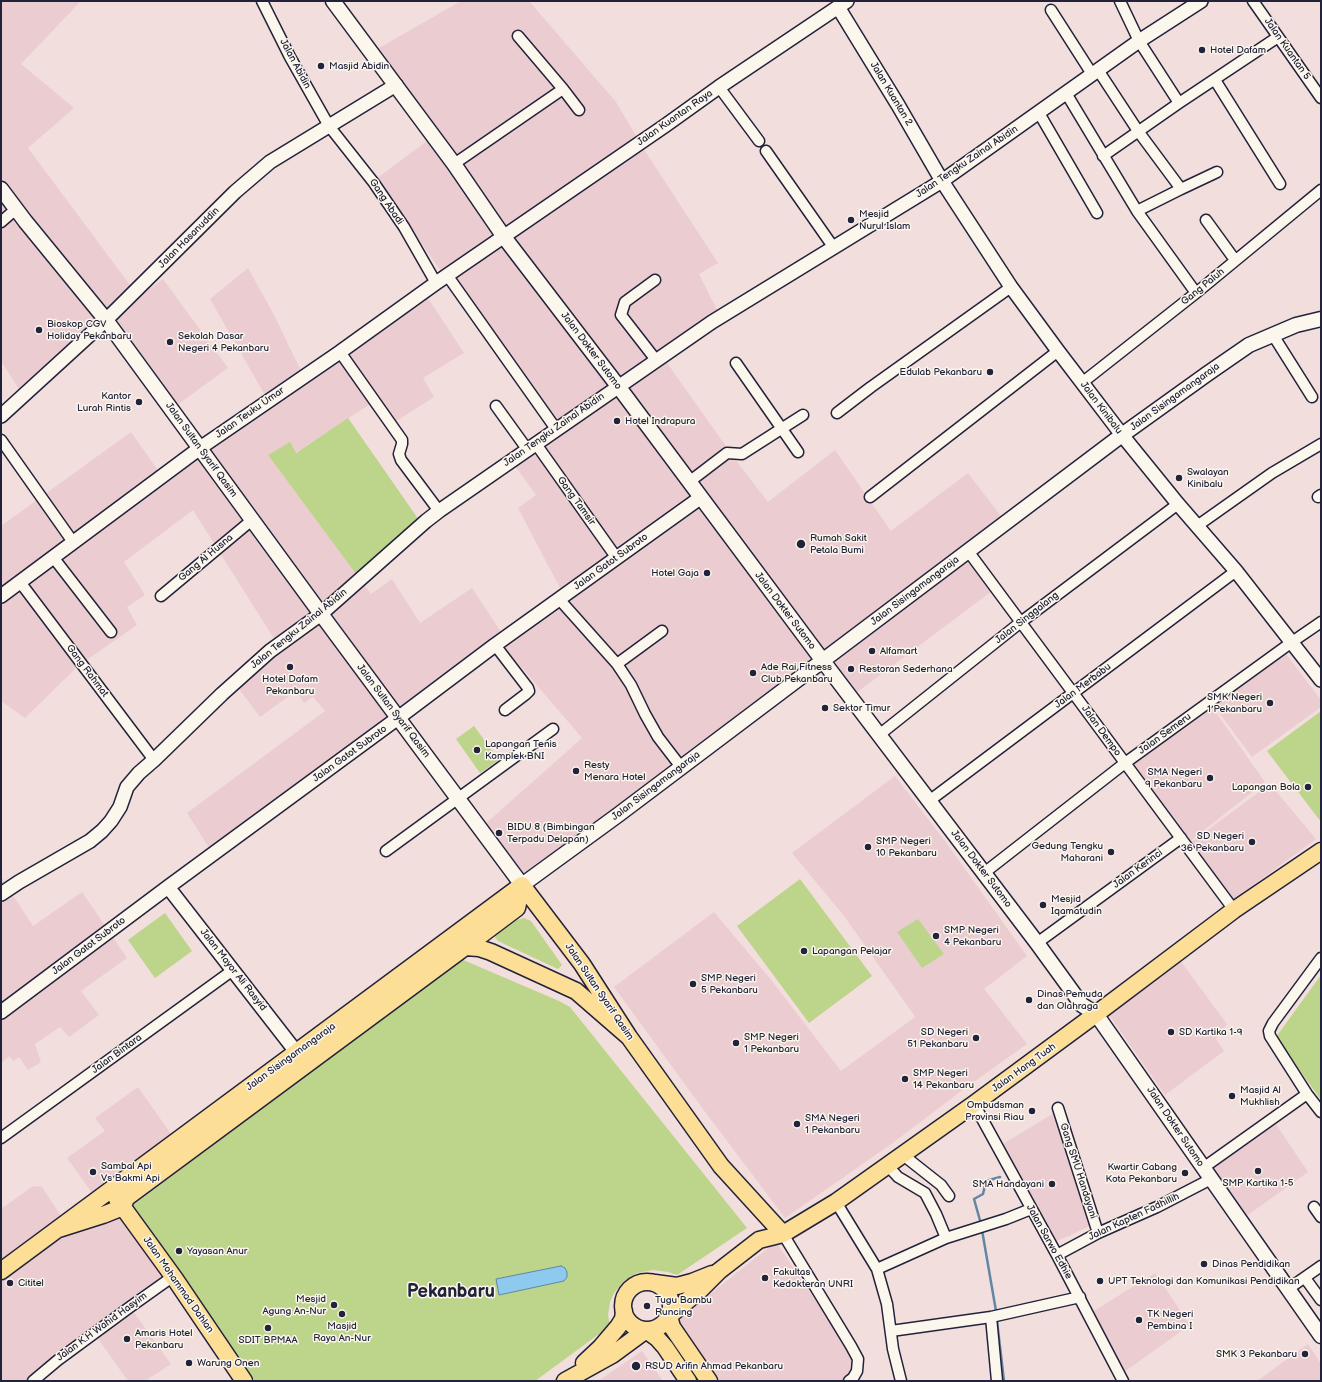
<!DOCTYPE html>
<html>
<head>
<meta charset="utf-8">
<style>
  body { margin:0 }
  #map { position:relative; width:1322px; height:1382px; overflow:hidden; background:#f2dedc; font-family:"Balsamiq Sans",sans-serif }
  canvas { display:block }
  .frame { position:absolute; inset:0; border:2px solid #22223b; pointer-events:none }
</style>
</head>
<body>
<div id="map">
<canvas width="1322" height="1382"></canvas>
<div class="frame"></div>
</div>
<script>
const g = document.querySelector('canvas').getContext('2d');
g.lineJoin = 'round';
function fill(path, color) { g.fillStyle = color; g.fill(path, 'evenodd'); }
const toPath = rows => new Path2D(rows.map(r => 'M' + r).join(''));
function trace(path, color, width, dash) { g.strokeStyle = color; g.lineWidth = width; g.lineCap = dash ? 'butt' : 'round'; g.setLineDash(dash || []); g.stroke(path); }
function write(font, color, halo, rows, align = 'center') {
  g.font = font + ' "Balsamiq Sans",sans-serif'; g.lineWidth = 3; g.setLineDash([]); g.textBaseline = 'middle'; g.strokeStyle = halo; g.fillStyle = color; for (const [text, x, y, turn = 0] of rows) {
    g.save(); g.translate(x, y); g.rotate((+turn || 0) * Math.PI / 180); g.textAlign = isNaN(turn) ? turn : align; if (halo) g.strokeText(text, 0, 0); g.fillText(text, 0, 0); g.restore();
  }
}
fill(toPath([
  [1,1,81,1,21,64,74,108,28,148,133,289,20,391,1,361],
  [461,1,529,1,616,102,645,151,718,263,699,274,723,322,665,360,740,466,768,502,835,450,891,531,968,473,1010,528,976,554,1000,585,855,694,825,654,523,876,484,825,582,738,499,641,213,854,187,813,325,711,313,697,304,703,296,691,260,717,233,681,276,642,193,510,124,562,145,595,127,607,137,625,78,666,25,718,1,701,1,526,131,432,162,476,266,397,210,299,248,268,274,315,302,373,422,289,464,353,423,378,434,397,395,422,378,399,295,453,268,455,371,594,392,579,420,623,472,588,503,635,562,592,518,508,536,495,513,463,555,433,376,179,439,132,379,48],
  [163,279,228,368,177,405,112,317],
  [1286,654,1321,700,1321,707,1252,757,1214,706],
  [1212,707,1265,782,1188,843,1132,766],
  [895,776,945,841,1027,956,984,989,1027,1044,968,1086,894,1142,785,1218,700,1105,614,987,714,912,772,981,841,1071,915,1017,916,1018,844,916,792,853],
  [1270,784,1316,839,1230,902,1187,845],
  [1,877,33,926,82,892,127,958,81,991,99,1015,69,1037,60,1027,35,1044,41,1062,28,1070,19,1057,13,1061,10,1056,1,1063],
  [1179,959,1227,1024,1216,1039,1224,1051,1165,1095,1107,1012],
  [138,1087,176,1141,111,1190,175,1279,130,1307,171,1364,145,1381,128,1381,94,1333,33,1381,1,1381,1,1209,33,1186,42,1187,61,1216,92,1193,67,1158,105,1131,95,1118],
  [1054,1113,1099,1222,1053,1243,998,1147],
  [1275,1123,1308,1172,1241,1220,1208,1169],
  [776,1242,846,1346,853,1362,850,1374,842,1381,717,1381,680,1326,681,1318,683,1315],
  [1155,1273,1190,1325,1120,1375,1089,1314],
  [1308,1344,1321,1364,1321,1381,1257,1381],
  [642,1351,663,1381,598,1381]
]), '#ebcdd1');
fill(toPath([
  [348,418,419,520,356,574,268,455,290,442,296,453],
  [1321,711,1321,822,1267,751],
  [474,726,499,760,480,773,456,739],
  [800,879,872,976,809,1023,737,926],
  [165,913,192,951,155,978,128,940],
  [524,918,531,921,562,965,558,969,498,941,495,937,496,935,517,920],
  [918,919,944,954,922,968,897,932],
  [461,959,559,1001,570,1007,747,1228,677,1275,668,1272,653,1270,637,1273,624,1281,614,1293,610,1302,608,1315,610,1326,535,1381,255,1381,132,1206],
  [1321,975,1321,1100,1276,1037]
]), '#bdd48b');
const water = toPath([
  [561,1266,565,1268,567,1272,567,1277,564,1281,499,1295,496,1279,561,1266]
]);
fill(water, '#8dcaed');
trace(water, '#6287a6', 1);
trace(toPath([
  [981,1224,974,1199,983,1194,986,1181,1000,1177],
  [982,1230,996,1311],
  [997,1321,1004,1381]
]), '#6287a6', 2.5);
const minor = toPath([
  [262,1,290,57,329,126,374,183,404,227,436,283],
  [1120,1,1139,41,1179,103],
  [1253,1,1321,98],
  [1051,10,1092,74],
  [1098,70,1138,131,1181,189,1137,211],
  [1215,80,1280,184],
  [719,87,759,141],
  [563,89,579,110],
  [1066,93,1137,211,1196,293],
  [1039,113,1097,213],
  [766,151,834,248],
  [1103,156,1179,103,1278,37],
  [454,164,563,89,518,36],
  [1181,189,1217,172],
  [1206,220,1235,260],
  [1,222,16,209],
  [447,275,556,429],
  [655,280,625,302,621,315,656,360],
  [1273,335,1312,397],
  [340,352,402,440,402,444,399,454,401,460,439,511],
  [736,363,798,452],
  [1083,382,1196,293,1321,190],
  [496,406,527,449],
  [837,413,871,387,1011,287],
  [1,440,73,542],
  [536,444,616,557],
  [689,482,727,453,742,454,803,415],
  [870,497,1058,351],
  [1318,497,1321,495],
  [1197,526,1272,473,1321,444],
  [968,551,1234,910],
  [53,557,111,632],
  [20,582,154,760],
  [161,596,252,520],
  [559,599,617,664,631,685,645,714,658,737,681,767],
  [495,645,528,688,529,691,526,694,505,710],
  [617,664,662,631],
  [879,735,1021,622,1178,504],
  [929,801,1236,571],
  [386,851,553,729],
  [984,873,1125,763,1292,642,1321,622],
  [1037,943,1181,838],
  [1321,958,1273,1023,1269,1031,1270,1036,1307,1094,1321,1112],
  [974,1104,1057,1255,1123,1381],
  [1058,1108,1098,1233],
  [1,1138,233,970],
  [903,1155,941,1185,949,1196],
  [888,1166,898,1177,925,1193,936,1214,946,1238],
  [1203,1168,1307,1094],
  [836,1202,877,1269,887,1304,893,1349,901,1381],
  [1314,1207,1321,1217],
  [783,1234,851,1346,858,1359,857,1371,853,1378,849,1381],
  [1057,1255,1098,1233,1157,1207,1211,1179],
  [877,1269,946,1238,1006,1219,1031,1209],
  [1305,1278,1321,1300],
  [1288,1289,1321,1266],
  [991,1317,997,1381],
  [891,1331,991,1317,1080,1297],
  [33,1381,58,1360,130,1307,168,1280,175,1279]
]);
const tertiary = toPath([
  [838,7,898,105,942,181,1011,287,1058,351,1122,435,1178,504,1236,571,1321,680],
  [1,416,106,320,235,192,270,162,396,85],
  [1,596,200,448,340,352,436,283,666,125,719,87,847,1],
  [168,887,297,1053],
  [1,894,19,882,90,841,102,831,111,821,120,807,127,787,139,773,154,760,222,694,270,651,321,614,426,521,439,511,712,322,942,181,1139,41,1201,1],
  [1,1012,168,887,398,718,495,645,700,498]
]);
const secondary = toPath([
  [333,1,454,164,504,237,618,386,823,661,1037,943,1082,1005,1096,1014,1321,1336],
  [1,189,25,221,106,320,321,614,522,885,618,815,1122,435,1207,374,1249,345,1296,325,1321,319]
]);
const primary = toPath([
  [522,885,582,964,629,1037,721,1166,783,1234],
  [465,947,517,908,522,885],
  [117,1199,175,1279,244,1381],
  [59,1229,103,1215,123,1207,126,1198,465,947,479,948,491,952,576,991,629,1037],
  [1,1271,522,885],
  '623 1306a24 24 0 1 1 48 0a24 24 0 1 1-48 0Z',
  [655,1283,677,1286,692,1282,712,1274],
  [669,1316,700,1290,719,1271,759,1240,783,1234,836,1202,974,1104,1096,1014,1234,910,1321,851],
  [669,1316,672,1327,709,1381],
  [646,1330,657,1338,665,1347,688,1381],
  [584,1363,601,1347,618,1327,623,1319,624,1311],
  [565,1381,612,1355,646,1330]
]);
trace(minor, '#22223b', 13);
trace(tertiary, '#22223b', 16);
trace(secondary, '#22223b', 17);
trace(primary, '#22223b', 19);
trace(minor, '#fbf7ec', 10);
trace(tertiary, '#fbf7ec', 13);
trace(secondary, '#fbf7ec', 14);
trace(primary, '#fcde96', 16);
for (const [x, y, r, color] of [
  [1202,50,4,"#22223b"],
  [321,66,4,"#22223b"],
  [851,220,4,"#22223b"],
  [39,330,4,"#22223b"],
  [170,342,4,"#22223b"],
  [990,372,4,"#22223b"],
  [139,402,4,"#22223b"],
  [617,421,4,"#22223b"],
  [1179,478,4,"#22223b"],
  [801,544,5,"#22223b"],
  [707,573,4,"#22223b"],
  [872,651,4,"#22223b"],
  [290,667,4,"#22223b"],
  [851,669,4,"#22223b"],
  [753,673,4,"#22223b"],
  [1270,703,4,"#22223b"],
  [825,708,4,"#22223b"],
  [477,750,4,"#22223b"],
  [576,771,4,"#22223b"],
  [1210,778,4,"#22223b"],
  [1308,787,4,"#22223b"],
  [499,833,4,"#22223b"],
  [1252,842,4,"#22223b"],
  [868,847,4,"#22223b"],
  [1111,852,4,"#22223b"],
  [1043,905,4,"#22223b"],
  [936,936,4,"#22223b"],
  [804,951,4,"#22223b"],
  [693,984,4,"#22223b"],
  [1029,1000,4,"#22223b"],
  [1171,1032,4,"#22223b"],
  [976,1038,4,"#22223b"],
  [736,1043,4,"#22223b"],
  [905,1079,4,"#22223b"],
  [1232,1096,4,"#22223b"],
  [1032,1111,4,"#22223b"],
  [797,1124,4,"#22223b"],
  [1258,1171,4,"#22223b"],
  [93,1172,4,"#22223b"],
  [1185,1173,4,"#22223b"],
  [1052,1184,4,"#22223b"],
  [179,1251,4,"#22223b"],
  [1204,1264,4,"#22223b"],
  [765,1278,4,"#22223b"],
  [1100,1281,4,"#22223b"],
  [10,1283,4,"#22223b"],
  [334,1305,4,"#22223b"],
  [647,1306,4,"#22223b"],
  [342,1314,4,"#22223b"],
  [1139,1320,4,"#22223b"],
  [268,1328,4,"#22223b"],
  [127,1339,4,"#22223b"],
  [1305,1354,4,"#22223b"],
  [189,1363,4,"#22223b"],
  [636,1366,5,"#22223b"]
]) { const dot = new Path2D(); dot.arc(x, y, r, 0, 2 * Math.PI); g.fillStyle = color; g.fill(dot); trace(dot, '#fbf7ec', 1.5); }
write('10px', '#22223b', '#fbf7ec', [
  ["Jalan Kuantan 5",1287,49,55],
  ["Jalan Abidin",295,64,62],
  ["Jalan Kuantan 2",891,94,59],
  ["Jalan Kuantan Raya",675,118,-35],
  ["Jalan Tengku Zainal Abidin",967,162,-34],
  ["Gang Abadi",386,202,56],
  ["Jalan Hasanuddin",189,238,-45],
  ["Gang Paluh",1203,287,-39],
  ["Jalan Dokter Sutomo",591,351,53],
  ["Jalan Sisingamangaraja",1175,397,-36],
  ["Jalan Kinibalu",1101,408,53],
  ["Jalan Teuku Umar",250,413,-35],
  ["Jalan Tengku Zainal Abidin",554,430,-35],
  ["Jalan Sultan Syarif Qasim",201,450,54],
  ["Gang Tamsir",576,501,54],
  ["Gang Al Husna",206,558,-40],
  ["Jalan Gatot Subroto",611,562,-36],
  ["Jalan Sisingamangaraja",915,591,-37],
  ["Jalan Dokter Sutomo",785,611,53],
  ["Jalan Singgalang",1027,618,-38],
  ["Jalan Tengku Zainal Abidin",299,629,-39],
  ["Gang Rahmat",87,671,53],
  ["Jalan Merbabu",1083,686,-37],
  ["Jalan Sultan Syarif Qasim",393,711,53],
  ["Jalan Dempo",1101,731,54],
  ["Jalan Semeru",1165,734,-36],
  ["Jalan Gatot Subroto",350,754,-36],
  ["Jalan Sisingamangaraja",656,786,-37],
  ["Jalan Dokter Sutomo",981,869,53],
  ["Jalan Kerinci",1138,869,-36],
  ["Jalan Gatot Subroto",89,946,-37],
  ["Jalan Mayor Ali Rasyid",233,970,52],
  ["Jalan Sultan Syarif Qasim",599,992,56],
  ["Jalan Bintara",117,1054,-36],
  ["Jalan Sisingamangaraja",291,1057,-36],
  ["Jalan Hang Tuah",1024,1068,-36],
  ["Jalan Dokter Sutomo",1175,1127,56],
  ["Gang SMU Handayani",1078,1171,72],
  ["Jalan Kapten Fadhillih",1134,1217,-25],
  ["Jalan Sarwo Edhie",1049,1242,61],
  ["Jalan Mohammad Dahlan",178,1285,55],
  ["Jalan K.H Wahid Hasyim",102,1327,-36]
]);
write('10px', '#22223b', '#fbf7ec', [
  ["Hotel Dafam",1210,50],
  ["Masjid Abidin",329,66],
  ["Mesjid",859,214],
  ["Nurul Islam",859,226],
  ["Bioskop CGV",47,324],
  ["Holiday Pekanbaru",47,336],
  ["Sekolah Dasar",178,336],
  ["Negeri 4 Pekanbaru",178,348],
  ["Edulab Pekanbaru",982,372,"right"],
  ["Kantor",131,396,"right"],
  ["Lurah Rintis",131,408,"right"],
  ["Hotel Indrapura",625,421],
  ["Swalayan",1187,472],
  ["Kinibalu",1187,484],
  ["Rumah Sakit",810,538],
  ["Petala Bumi",810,550],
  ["Hotel Gaja",699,573,"right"],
  ["Alfamart",880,651],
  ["Ade Rai Fitness",761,667],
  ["Club Pekanbaru",761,679],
  ["Restoran Sederhana",859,669],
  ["Hotel Dafam",290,679,"center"],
  ["Pekanbaru",290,691,"center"],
  ["SMK Negeri",1262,697,"right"],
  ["1 Pekanbaru",1262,709,"right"],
  ["Sektor Timur",833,708],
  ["Lapangan Tenis",485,744],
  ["Komplek BNI",485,756],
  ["Resty",584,765],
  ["Menara Hotel",584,777],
  ["SMA Negeri",1202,772,"right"],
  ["9 Pekanbaru",1202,784,"right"],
  ["Lapangan Bola",1300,787,"right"],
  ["BIDU 8 (Bimbingan",507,827],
  ["Terpadu Delapan)",507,839],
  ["SD Negeri",1244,836,"right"],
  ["36 Pekanbaru",1244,848,"right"],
  ["SMP Negeri",876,841],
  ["10 Pekanbaru",876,853],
  ["Gedung Tengku",1103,846,"right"],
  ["Maharani",1103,858,"right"],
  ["Mesjid",1051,899],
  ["Iqamatudin",1051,911],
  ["SMP Negeri",944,930],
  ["4 Pekanbaru",944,942],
  ["Lapangan Pelajar",812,951],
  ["SMP Negeri",701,978],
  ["5 Pekanbaru",701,990],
  ["Dinas Pemuda",1037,994],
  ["dan Olahraga",1037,1006],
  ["SD Negeri",968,1032,"right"],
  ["51 Pekanbaru",968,1044,"right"],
  ["SD Kartika 1-9",1179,1032],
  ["SMP Negeri",744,1037],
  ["1 Pekanbaru",744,1049],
  ["SMP Negeri",913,1073],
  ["14 Pekanbaru",913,1085],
  ["Masjid Al",1240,1090],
  ["Mukhlish",1240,1102],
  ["Ombudsman",1024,1105,"right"],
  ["Provinsi Riau",1024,1117,"right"],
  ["SMA Negeri",805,1118],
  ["1 Pekanbaru",805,1130],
  ["Sambal Api",101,1166],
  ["Vs Bakmi Api",101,1178],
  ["Kwartir Cabang",1177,1167,"right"],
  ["Kota Pekanbaru",1177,1179,"right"],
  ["SMP Kartika 1-5",1258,1183,"center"],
  ["SMA Handayani",1044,1184,"right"],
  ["Yayasan Anur",187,1251],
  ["Dinas Pendidikan",1212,1264],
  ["Fakultas",773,1272],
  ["Kedokteran UNRI",773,1284],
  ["UPT Teknologi dan Komunikasi Pendidikan",1108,1281],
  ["Cititel",18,1283],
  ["Mesjid",326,1299,"right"],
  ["Agung An-Nur",326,1311,"right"],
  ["Tugu Bambu",655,1300],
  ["Runcing",655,1312],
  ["TK Negeri",1147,1314],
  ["Pembina I",1147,1326],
  ["Masjid",342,1326,"center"],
  ["Raya An-Nur",342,1338,"center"],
  ["Amaris Hotel",135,1333],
  ["Pekanbaru",135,1345],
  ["SDIT BPMAA",268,1340,"center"],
  ["SMK 3 Pekanbaru",1297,1354,"right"],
  ["Warung Onen",197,1363],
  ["RSUD Arifin Ahmad Pekanbaru",645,1366]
], 'left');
write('bold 18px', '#22223b', '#fbf7ec', [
  ["Pekanbaru",451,1292]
]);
</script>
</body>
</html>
